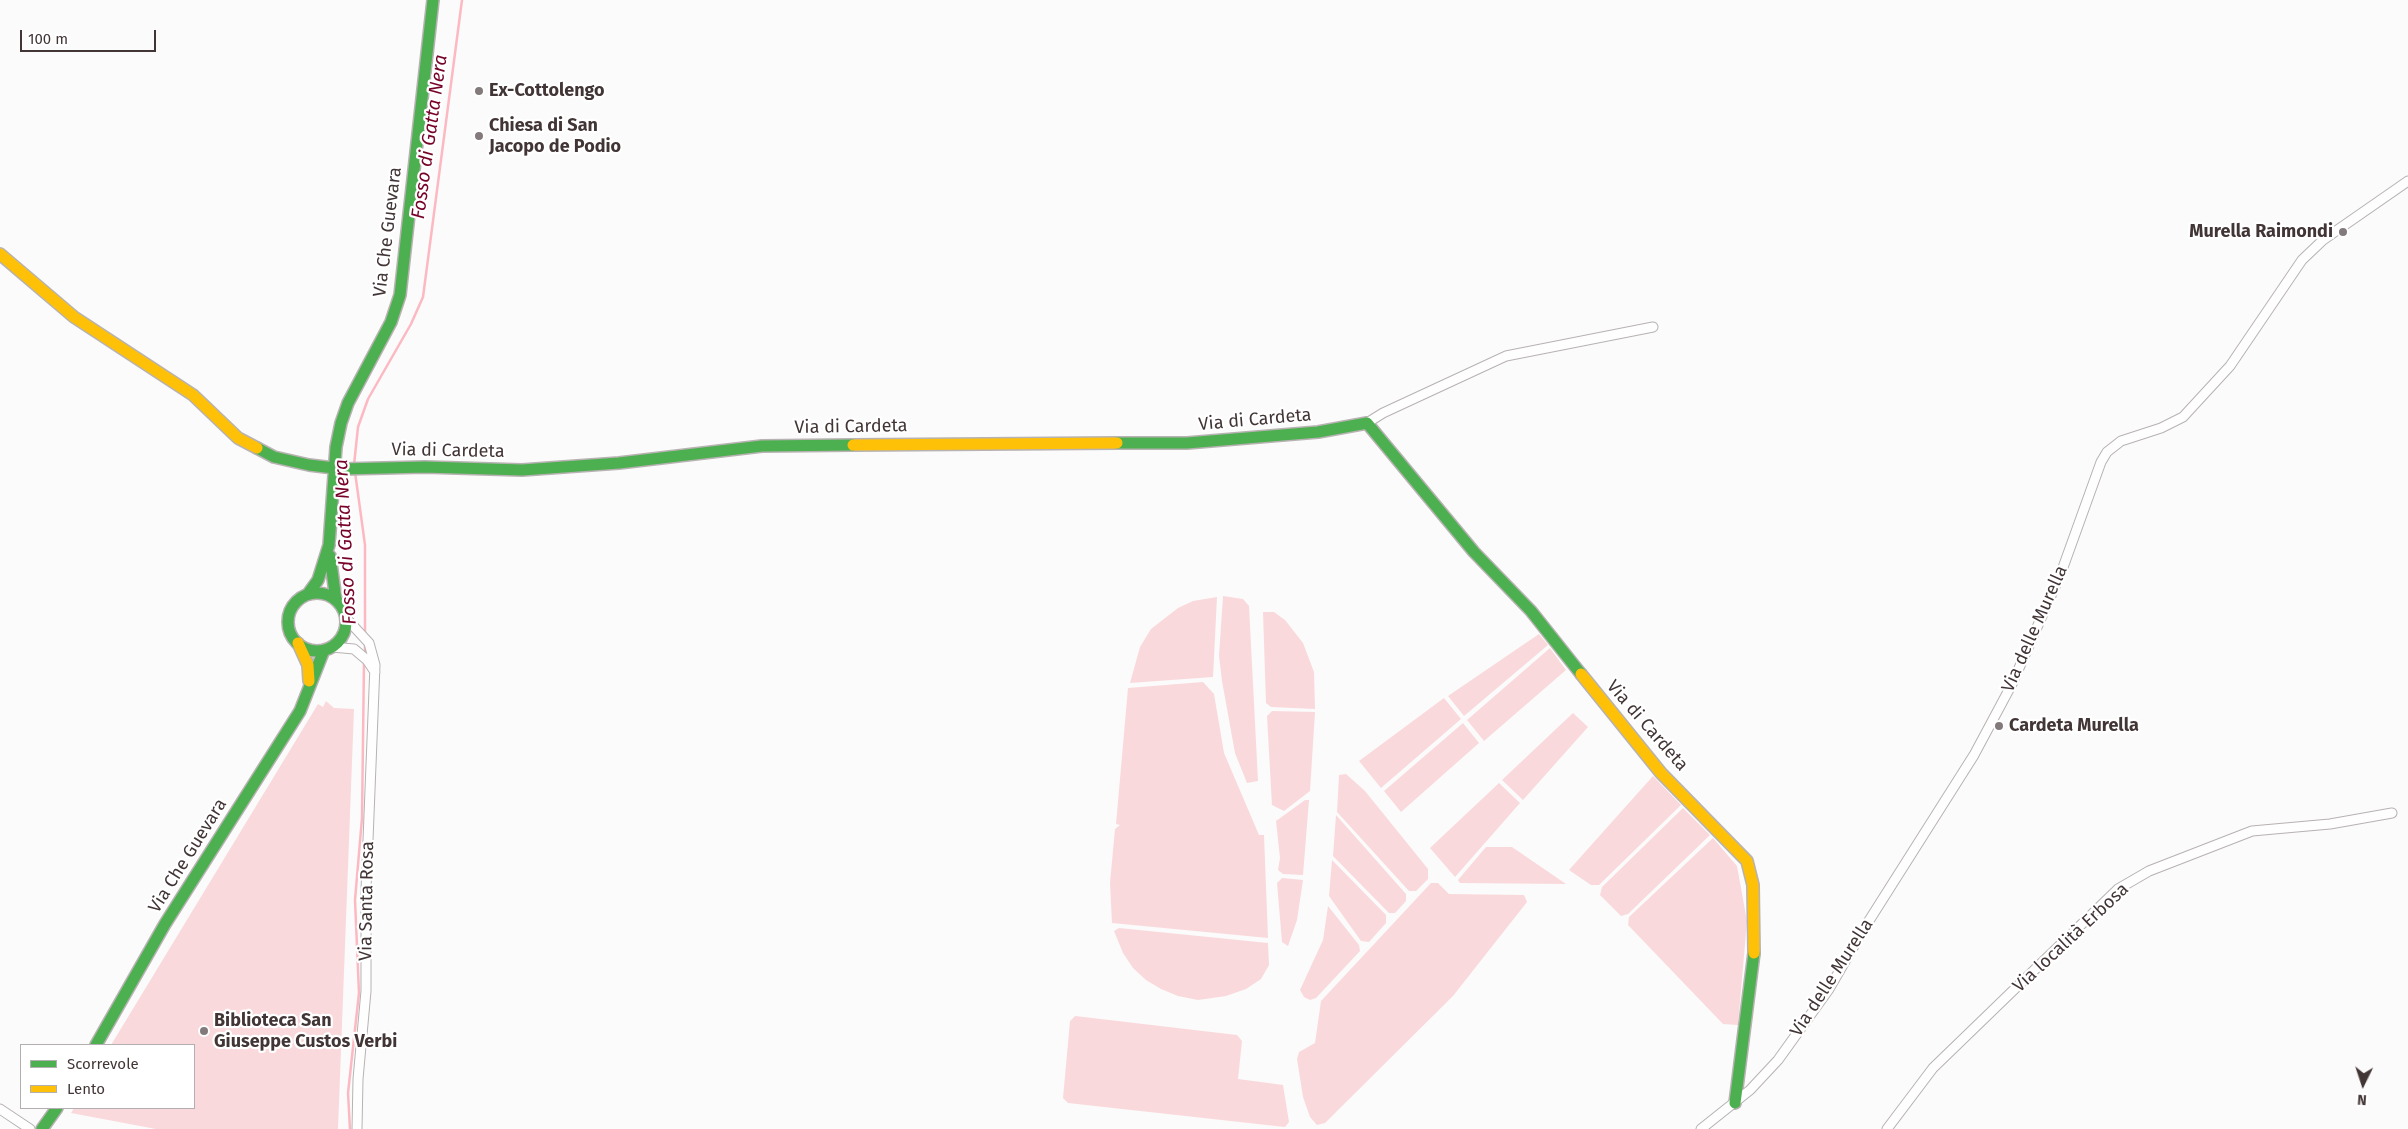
<!DOCTYPE html>
<html>
<head>
<meta charset="utf-8">
<style>
  body { margin:0 }
  #map { position:relative; width:2408px; height:1129px; overflow:hidden; background:#fbfbfb; font-family:"Fira Sans",sans-serif }
  canvas { display:block }
  .legend { position:absolute; left:20px; top:1044px; width:175px; height:65px; box-sizing:border-box; background:#fff; border:1px solid #b3aeaf; margin:0; padding:6px 9px; list-style:none; font-size:15px; color:#423536 }
  .legend li { display:flex; align-items:center; gap:10px; height:25px }
  .legend b { width:25px; border:1px solid #b3aeaf }
  .north { position:absolute; left:2338px; top:1059px; width:50px; height:50px; -webkit-text-stroke:4px #fff; paint-order:stroke; rotate:184deg; font-size:14px; font-weight:700; line-height:20px; text-align:center; color:#423536 }
  .north::after { content:''; display:block; margin:auto; width:18px; height:22px; background:#423536; clip-path:polygon(50% 0,100% 100%,50% 72%,0 100%) }
  .scale { position:absolute; left:20px; top:30px; width:136px; height:22px; box-sizing:border-box; border:2px solid #423536; border-top:0; padding-left:6px; font-size:15px; line-height:18px; white-space:nowrap; color:#423536; -webkit-text-stroke:4px #fff; paint-order:stroke }
</style>
</head>
<body>
<div id="map">
<canvas width="2408" height="1129"></canvas>
<ul class="legend">
<li><b style="height:6px;background:#4caf50"></b>Scorrevole</li>
<li><b style="height:6px;background:#ffc107"></b>Lento</li>
</ul>
<div class="north">N</div>
<div class="scale">100 m</div>
</div>
<script>
const g = document.querySelector('canvas').getContext('2d');
g.lineJoin = 'round';
function fill(path, color) { g.fillStyle = color; g.fill(path, 'evenodd'); }
const toPath = rows => new Path2D(rows.map(r => 'M' + r).join(''));
function trace(path, color, width, dash) { g.strokeStyle = color; g.lineWidth = width; g.lineCap = dash ? 'butt' : 'round'; g.setLineDash(dash || []); g.stroke(path); }
function write(font, color, halo, rows, align = 'center') {
  g.font = font + ' "Fira Sans",sans-serif'; g.lineWidth = 4.5; g.setLineDash([]); g.textBaseline = 'middle'; g.strokeStyle = halo; g.fillStyle = color; for (const [text, x, y, turn = 0] of rows) {
    g.save(); g.translate(x, y); g.rotate((+turn || 0) * Math.PI / 180); g.textAlign = isNaN(turn) ? turn : align; if (halo) g.strokeText(text, 0, 0); g.fillText(text, 0, 0); g.restore();
  }
}
fill(toPath([
  [1223,596,1243,599,1249,606,1258,781,1247,783,1235,753,1222,681,1219,656],
  [1217,597,1213,677,1130,683,1140,647,1151,629,1178,608,1193,601],
  [1263,612,1274,612,1285,620,1303,643,1314,672,1315,709,1271,707,1266,703],
  [1539,634,1548,645,1464,716,1448,696],
  [1550,648,1566,670,1484,741,1467,720],
  [1203,682,1214,694,1224,753,1259,835,1264,835,1268,938,1112,923,1110,883,1115,829,1120,825,1116,824,1128,688],
  [1444,698,1461,719,1381,788,1359,761],
  [326,701,334,708,354,709,338,1129,156,1129,71,1113,74,1108,194,1108,194,1045,111,1045,318,704,323,707],
  [1272,711,1315,712,1310,791,1284,811,1272,805,1267,716],
  [1573,713,1588,727,1523,800,1502,780],
  [1463,723,1479,743,1401,812,1384,791],
  [1346,774,1365,791,1428,869,1428,879,1416,891,1409,891,1337,812,1339,775],
  [1653,776,1681,805,1599,885,1591,885,1569,870],
  [1499,783,1520,803,1455,877,1430,848],
  [1305,800,1309,800,1303,875,1283,874,1278,870,1280,858,1276,821],
  [1683,808,1710,835,1628,914,1621,916,1600,895,1602,887],
  [1336,815,1406,894,1406,901,1395,913,1389,913,1333,856],
  [1713,838,1737,866,1747,921,1738,1025,1723,1024,1628,925,1629,917],
  [1486,847,1512,847,1566,884,1460,883,1458,880],
  [1332,860,1386,915,1386,923,1369,942,1361,941,1329,896],
  [1282,878,1303,880,1297,920,1288,946,1282,942,1277,883],
  [1431,883,1438,883,1449,894,1524,895,1527,902,1453,996,1325,1123,1317,1125,1310,1117,1303,1097,1297,1059,1299,1052,1315,1043,1321,1001],
  [1328,906,1359,945,1360,951,1316,998,1310,1000,1304,997,1300,990,1323,940],
  [1119,928,1268,943,1269,965,1261,979,1246,989,1226,996,1198,1000,1178,996,1161,989,1146,980,1133,968,1123,953,1114,931],
  [1075,1016,1237,1035,1242,1041,1238,1079,1283,1085,1289,1122,1285,1127,1068,1103,1063,1098,1070,1021]
]), '#fad9dc');
trace(toPath([
  [354,465,358,427,368,399,411,324,423,297,462,0],
  [355,472,365,545,365,634],
  [365,654,365,642],
  [350,1129,348,1093,359,993,355,900,362,818,364,662]
]), '#fcb9c1', 2.5);
const street = toPath([
  [1367,423,1383,413,1506,356,1653,327],
  [346,618,369,643,375,665,366,890,366,991,358,1079,357,1129],
  [332,647,354,649,367,660,375,672],
  [0,1109,30,1129],
  [1701,1129,1750,1090,1778,1060,1829,989,1865,927,1974,755,2012,684,2061,573,2101,462,2107,452,2121,441,2161,428,2183,417,2230,366,2302,260,2323,240,2408,181],
  [1887,1129,1933,1068,2118,889,2149,871,2252,831,2330,824,2392,813]
]);
const fast = toPath([
  [1117,443,1187,443,1318,432,1367,423,1474,552,1531,611,1581,674],
  [257,448,274,457,309,465,342,469,425,467,522,470,619,463,762,446,853,445],
  [330,556,336,600],
  '288 622a29 29 0 1 1 58 0a29 29 0 1 1-58 0Z',
  [308,594,318,580,329,545,336,447,341,423,348,403,391,322,400,295,433,0],
  [96,1045,165,924,300,711,324,650],
  [1735,1103,1754,953],
  [42,1129,57,1108]
]);
const slow = toPath([
  [0,254,74,317,193,395,238,438,257,448],
  [853,445,1117,443],
  [298,643,308,665,309,681],
  [1581,674,1661,773,1747,861,1753,885,1754,953]
]);
trace(street, '#b8b2b2', 11);
trace(fast, '#b8b2b2', 14);
trace(slow, '#b8b2b2', 14);
trace(street, '#fefefe', 9);
trace(fast, '#4caf50', 11);
trace(slow, '#ffc107', 11);
for (const [x, y, r, color] of [
  [479,91,5,"#837a7b"],
  [479,136,5,"#837a7b"],
  [2343,232,5,"#837a7b"],
  [1999,726,5,"#837a7b"],
  [204,1031,5,"#837a7b"]
]) { const dot = new Path2D(); dot.arc(x, y, r, 0, 2 * Math.PI); g.fillStyle = color; g.fill(dot); trace(dot, '#fff', 2); }
write('bold 18px', '#423536', '#fff', [
  ["Ex-Cottolengo",489,91],
  ["Chiesa di San",489,126],
  ["Jacopo de Podio",489,147],
  ["Murella Raimondi",2333,232,"right"],
  ["Cardeta Murella",2009,726],
  ["Biblioteca San",214,1021],
  ["Giuseppe Custos Verbi",214,1042]
], 'left');
write('18px', '#423536', '#fff', [
  ["Via Che Guevara",388,232,-83],
  ["Via di Cardeta",1255,420,-5],
  ["Via di Cardeta",851,427,-1],
  ["Via di Cardeta",448,451,1],
  ["Via delle Murella",2035,629,-66],
  ["Via di Cardeta",1647,726,49],
  ["Via Che Guevara",188,856,-58],
  ["Via Santa Rosa",367,901,-89],
  ["Via località Erbosa",2071,938,-43],
  ["Via delle Murella",1832,978,-57]
]);
write('italic 19px', '#770228', '#fff', [
  ["Fosso di Gatta Nera",430,137,-82],
  ["Fosso di Gatta Nera",346,542,-93]
]);
</script>
</body>
</html>
